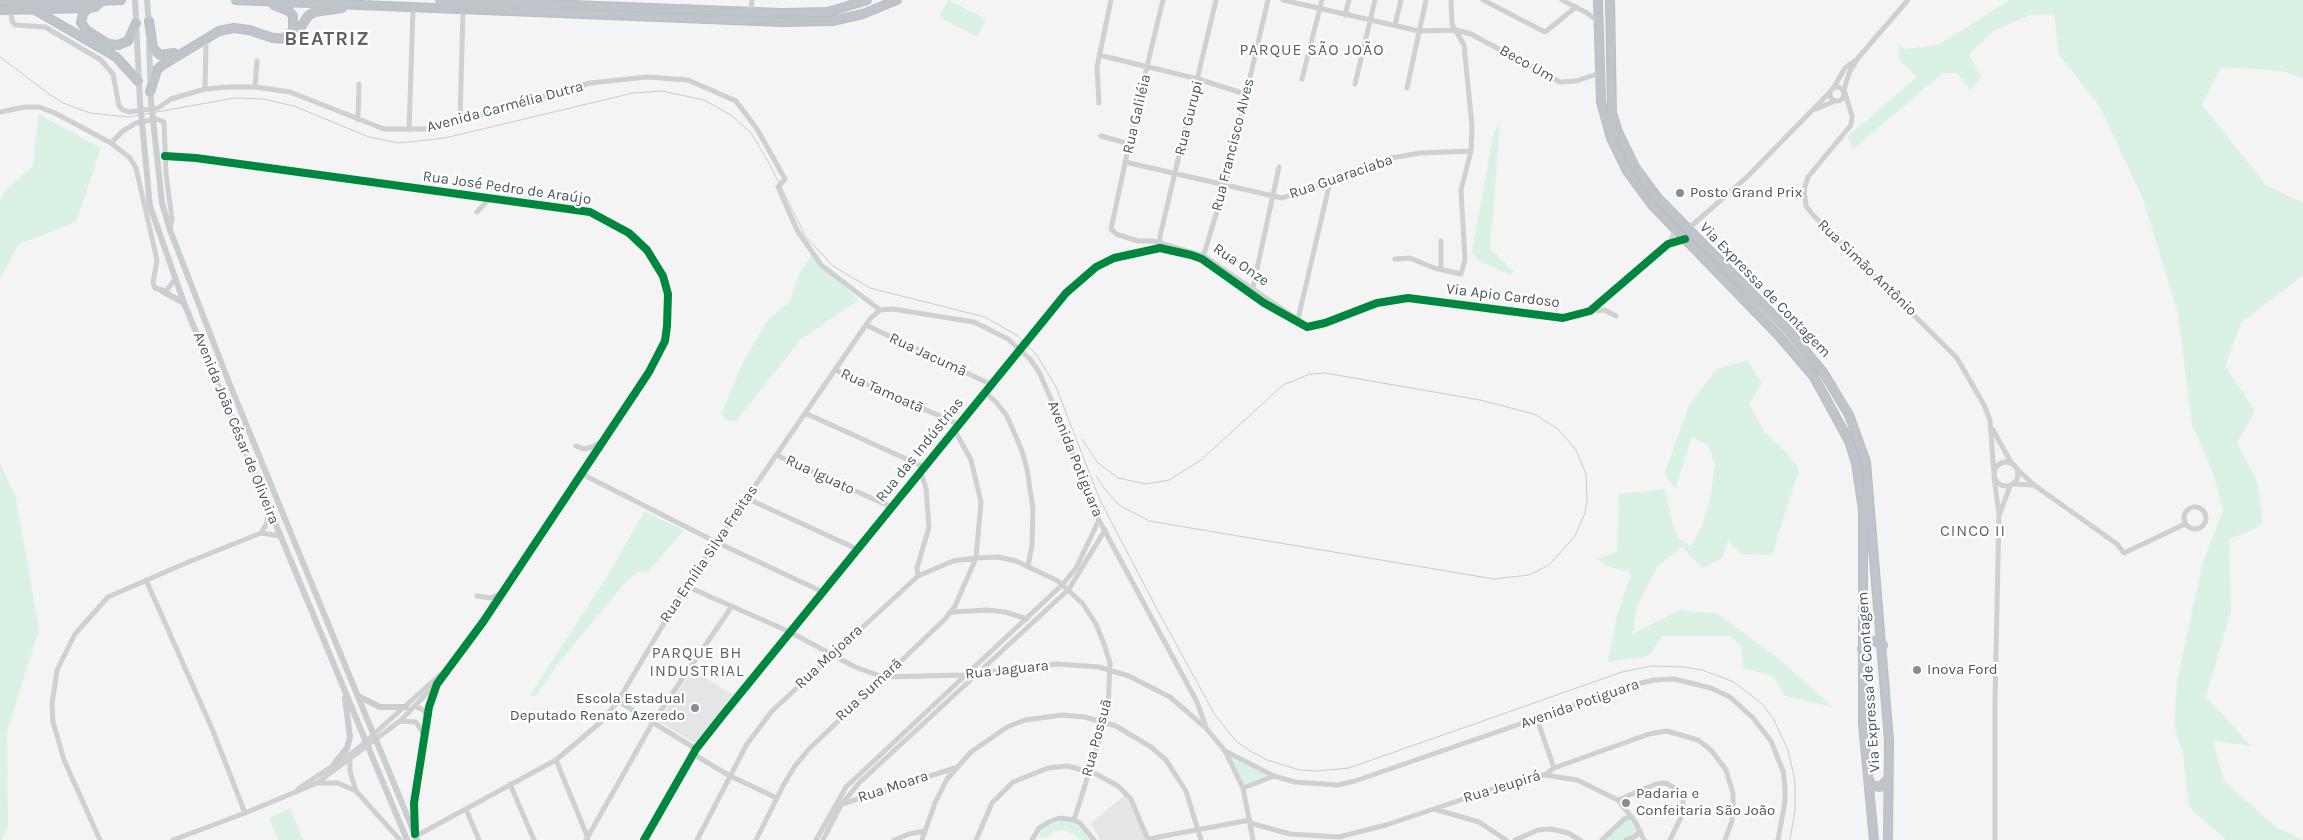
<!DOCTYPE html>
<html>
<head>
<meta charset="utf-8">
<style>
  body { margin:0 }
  canvas { display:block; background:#f4f4f4 }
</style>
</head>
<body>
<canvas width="2303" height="840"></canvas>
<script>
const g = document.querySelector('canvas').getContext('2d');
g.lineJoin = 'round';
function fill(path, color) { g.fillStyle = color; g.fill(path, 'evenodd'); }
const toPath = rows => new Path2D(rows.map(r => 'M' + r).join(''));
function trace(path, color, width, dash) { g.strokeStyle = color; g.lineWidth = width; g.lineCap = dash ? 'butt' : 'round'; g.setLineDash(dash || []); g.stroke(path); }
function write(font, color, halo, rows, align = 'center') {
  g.font = font + ' Karla,sans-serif'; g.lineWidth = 4.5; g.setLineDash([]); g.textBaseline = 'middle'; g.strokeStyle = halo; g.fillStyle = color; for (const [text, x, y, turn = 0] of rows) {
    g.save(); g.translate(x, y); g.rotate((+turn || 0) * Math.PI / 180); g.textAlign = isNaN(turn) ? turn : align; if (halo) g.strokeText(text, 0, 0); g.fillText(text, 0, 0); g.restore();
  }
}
fill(toPath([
  [693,670,733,695,695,743,658,721],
  [1125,795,1136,811,1145,840,1100,840,1091,823]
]), '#e6e5e6');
fill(toPath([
  [948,0,986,19,977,37,939,17],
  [2010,0,2303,0,2303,78,2283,71,2221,67,2202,105,2266,185,2303,203,2303,275,2241,323,2225,366,2255,411,2237,443,2257,481,2263,523,2252,530,2229,539,2231,611,2206,697,2251,746,2213,741,2224,781,2276,827,2303,840,2226,840,2189,807,2183,755,2174,726,2177,682,2202,565,2223,510,2212,470,2192,425,2178,314,2143,199,2100,107,2059,55,2054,14,2030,15,1994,31,1969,54,1981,78,1971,91,1957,73,1943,73,1853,149,1848,136,1917,77,1899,59,1898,44,1905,49,1938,45],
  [38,114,101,148,76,222,19,244,0,279,0,202,5,191,33,166],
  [1500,125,1490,248,1514,272,1510,275,1479,261,1472,252,1494,131],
  [811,256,859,300,800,340,736,421,728,421,721,414,744,360,768,320,790,301,798,276],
  [1747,360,1762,383,1749,404,1764,431,1787,453,1799,469,1772,555,1741,554,1728,541,1722,558,1703,568,1682,547,1658,566,1637,606,1633,634,1679,610,1718,614,1780,660,1833,707,1785,696,1773,676,1743,668,1741,645,1729,636,1662,636,1649,656,1608,662,1616,619,1631,573,1607,566,1597,559,1617,552,1619,494,1665,489,1672,522,1679,539,1691,546,1701,528,1710,500,1715,464,1708,445,1692,437,1675,489,1665,473,1689,405,1717,369],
  [0,463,16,498,39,629,7,732,8,826,2,840,0,840],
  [644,512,684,530,649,571,637,572,625,583,559,662,536,696,530,695,608,575],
  [1230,756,1268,776,1243,785],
  [290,808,302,837,304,840,278,840,269,818],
  [1631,816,1639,830,1635,835,1621,840,1604,840],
  [1061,821,1073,822,1084,830,1092,840,1079,840,1074,834,1063,830,1055,831,1046,838,1038,837,1042,829]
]), '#d9f2e3');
const highway = toPath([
  [236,0,782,22,832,21,863,14,897,0],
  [440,0,782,13,828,12,867,0],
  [1598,0,1601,102,1611,138,1627,171,1652,205,1779,336,1814,377,1849,441,1856,463,1863,510,1863,724,1874,840],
  [1610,0,1612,113,1618,132,1635,167,1658,198,1787,329,1823,372,1849,415,1866,462,1889,741,1888,840],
  [0,1,39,3,121,0],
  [102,1,95,7,88,8,83,14,81,22,86,30,108,44,118,45,128,41,136,23],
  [274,5,289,11,293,16,293,31,286,36],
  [0,10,88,8],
  [35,10,116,57,138,81],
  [149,21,153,48,160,55,174,53],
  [150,92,157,70,161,66,219,31,234,28,249,30,273,38,290,39,297,33,308,16,314,12,342,8],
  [1862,649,1866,643,1871,640,1883,645],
  [1868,777,1871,785,1880,787,1888,779]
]);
trace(highway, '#b9bec3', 10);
trace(toPath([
  [1163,0,1136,112,1111,229,1116,234,1138,241,1153,241,1204,256,1303,323],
  [1283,0,1419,31,1456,30,1471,34,1560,82,1576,81,1600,73],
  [1483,0,1545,32,1576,7],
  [1562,0,1587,13,1600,23],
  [11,11,12,21,15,25,45,27,101,60,113,74,119,106,123,110,129,112,158,108,171,99,205,89,228,87,255,87,290,92,384,129,431,129,590,83,647,77,688,80,736,101,757,129,785,179,778,187,797,230,821,265,880,310],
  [751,12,752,0],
  [1345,15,1349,0],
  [1395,25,1401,0],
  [1099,55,1198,79,1245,94],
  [1302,79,1322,0],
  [1355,84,1375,0],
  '1830 94a7 7 0 1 1 14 0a7 7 0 1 1-14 0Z',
  [255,87,257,61],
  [1834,87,1845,68,1856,60],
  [1407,88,1426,0],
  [205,89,206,44],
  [1844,90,1849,73,1858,58,1908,0],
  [1845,93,1852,116,1851,125,1808,177,1804,190,1806,206,1813,215,1957,358,1984,405,1990,420,1994,474],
  [1099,103,1097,67,1111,0],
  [1816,109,1835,101],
  [0,112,25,107,39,107,55,113,111,143,129,157,136,168,157,260,153,283,155,288,166,291,176,278],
  [358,120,359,84],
  [460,120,463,11],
  [409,130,413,9],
  [1101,136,1130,144],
  [111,143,123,131,136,123,156,119,164,122,166,173,172,219,170,229],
  [165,156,196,158,590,212,629,233,647,250,663,276,668,294,667,326,665,341,649,372,483,622,437,684,429,707,414,803,415,831],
  [1125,162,1282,198,1330,182,1391,158,1420,153,1471,151],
  [477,212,488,200],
  [1688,229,1747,177,1830,92],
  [1441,241,1441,269],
  [1669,244,1676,229],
  [1160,245,1160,236,1216,0],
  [1203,257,1225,185,1268,0],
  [1395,259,1410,258,1434,268,1461,274,1465,260,1461,190,1471,151,1472,126,1464,45,1452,24,1451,0],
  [1252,292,1279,167],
  [880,310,893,309,974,322,1008,339,1030,359,1039,372,1055,408,1094,511,1197,702,1206,727],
  [1590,311,1605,310,1616,316],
  [1298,319,1330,182],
  [866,325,990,384],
  [1038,329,1066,293,1096,267,1114,258,1160,248,1202,259,1264,303,1307,327,1325,323,1377,303,1408,298,1563,318,1576,316,1590,311,1668,244,1685,239],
  [835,370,958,424],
  [985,392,996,402,1007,416,1022,451,1027,469,1033,509,1032,545,1028,566],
  [805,413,924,467],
  [1993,430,2012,464],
  [576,446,584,449,592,447,601,442],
  [776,455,891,507],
  '1994 474a12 12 0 1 1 24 0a12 12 0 1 1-24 0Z',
  [2018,470,2034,485,2117,544,2124,553,2185,524],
  [580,473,716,542,823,592],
  [1994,477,1999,514,1995,700,1995,840],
  [2014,484,2033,485],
  [746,498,857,549],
  '2184 518a11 11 0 1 1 22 0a11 11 0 1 1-22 0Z',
  [2000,513,2010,486],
  [261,533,267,523,268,508],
  [918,576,917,568,929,527,926,488,920,471],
  [146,580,213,731,245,813],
  [686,586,790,632,855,667,883,677,964,675,1057,664,1099,667,1129,676,1170,697,1206,728,1225,751,1243,788,1253,840],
  [477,596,490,598,500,594],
  [952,612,987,610,1005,612,1027,619],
  [618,701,696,749],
  [415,706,423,710,428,718],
  [1537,719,1554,768],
  [400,721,416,722,424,735],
  [1225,751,1274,776,1295,782,1338,785,1355,781,1633,685,1654,680,1674,679,1711,688,1730,697,1753,718,1771,741,1783,771,1785,787,1785,801,1778,840],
  [693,754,730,776,777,798],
  [350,760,350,771,356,791],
  [556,760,588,838],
  [1545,775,1577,780,1618,800,1636,823,1644,840],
  [318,783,338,783,356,791,400,840],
  [510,784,534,840],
  [1243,788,1274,776],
  [298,789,356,750,441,674],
  [1618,800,1656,784,1666,783,1681,792,1683,798,1683,813,1670,840],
  [842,804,955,768],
  [466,809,479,840],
  [1434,809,1479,822,1506,840],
  [1250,823,1290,834,1339,837,1386,825,1529,777,1545,775,1554,768,1649,734,1667,731,1698,740,1711,750,1726,770,1733,793,1733,807,1732,821,1725,840],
  [416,836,556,760,601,722,618,701,686,586,870,319,880,310],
  [1148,839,1250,820],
  [100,840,64,760,53,722,52,704,57,670,75,634,108,597,186,563,261,533,281,536],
  [173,840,245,813,317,783,400,721,435,685],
  [586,840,653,722,732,606],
  [644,840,696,749,1012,360],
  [697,840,747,744,772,711,918,576,953,561,976,558,998,557,1016,561,1058,581,1083,604,1096,624,1104,644,1110,663,1108,712,1074,820],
  [756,840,784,784,795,766,809,749,946,618,955,606,976,558,981,502,971,460,954,429],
  [816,840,846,787,1063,584,1076,568,1099,520],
  [823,840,841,805,859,783,1069,589,1105,530],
  [894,840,909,834,925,831],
  [922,840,935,803,947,779,971,752,1007,727,1025,720,1062,715,1085,717,1116,726,1151,747,1166,760,1186,791,1201,840],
  [976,840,992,803,1013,782,1048,768,1068,766,1096,774,1118,786,1131,799,1148,840],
  [1032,840,1039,828,1049,822,1060,818,1074,820,1080,823,1094,840],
  [1515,840,1538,830,1551,829,1568,833,1580,840],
  [1602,840,1624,819,1631,816],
  [1626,840,1636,836,1640,830]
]), '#ced0d2', 5);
trace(toPath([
  [135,0,140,102],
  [147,0,149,25],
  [149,42,151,101],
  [162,203,170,230,228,380,368,721],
  [150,206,184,303,359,725],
  [162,291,184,303],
  [358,696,380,707,406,707],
  [334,764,347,748,350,737,345,698],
  [388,769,417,840],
  [379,773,407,840]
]), '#caced1', 6);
trace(highway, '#bec4c9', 8);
trace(toPath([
  [0,57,49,94,63,103,90,113,129,117,234,98,264,99,294,106,369,137,399,143,445,138,633,93,662,91,704,100,731,115,751,133,768,161,806,237,833,266,870,288,985,317,1018,336,1036,354,1056,387,1100,500,1158,611,1215,715,1236,741,1250,751,1267,760,1300,770,1317,771,1349,768,1622,672,1652,666,1684,667,1702,670,1734,682,1762,704,1773,718,1788,750,1795,781,1795,810,1790,840],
  [1082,439,1097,462,1118,478,1146,484,1169,480,1201,460,1283,385,1310,374,1325,373,1480,400,1534,414,1558,429,1576,450,1586,474,1587,500,1585,513,1575,536,1549,565,1529,575,1494,579,1149,521,1119,505,1104,488,1096,476]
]), '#c9cacc', 1);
trace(toPath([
  [1012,360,1038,329]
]), '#ced0d2', 5);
trace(toPath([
  [151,101,162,203],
  [140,102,150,206],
  [368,721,388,769],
  [359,725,379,773]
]), '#caced1', 6);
trace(toPath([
  [165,156,196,158,590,212,629,233,647,250,663,276,668,294,667,326,665,341,649,372,483,622,437,684,429,707,414,803,415,834],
  [644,840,696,749,722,716,1066,293,1096,267,1114,258,1160,248,1191,255,1202,259,1264,303,1307,327,1325,323,1377,303,1408,298,1563,318,1590,311,1668,244,1685,239]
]), '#00873e', 8);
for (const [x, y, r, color] of [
  [1680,193,5,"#868d94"],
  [1917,670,5,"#868d94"],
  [695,708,5,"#868d94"],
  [1626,803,5,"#868d94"]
]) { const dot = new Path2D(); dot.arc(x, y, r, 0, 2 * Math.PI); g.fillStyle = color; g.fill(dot); trace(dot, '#fff', 2); }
write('15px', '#4a5661', '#fff', [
  ["Beco Um",1527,64,29],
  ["Avenida Carmélia Dutra",505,107,-15],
  ["Rua Galiléia",1137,114,-77],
  ["Rua Gurupi",1189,118,-76],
  ["Rua Francisco Alves",1233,145,-76],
  ["Rua Guaraciaba",1341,177,-19],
  ["Rua José Pedro de Araújo",507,188,8],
  ["Rua Onze",1241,265,34],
  ["Rua Simão Antônio",1867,268,44],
  ["Via Expressa de Contagem",1765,290,46],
  ["Via Apio Cardoso",1503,296,7],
  ["Rua Jacumã",928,355,25],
  ["Rua Tamoatã",882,391,24],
  ["Avenida João César de Oliveira",236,428,68],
  ["Rua das Indústrias",920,450,-51],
  ["Avenida Potiguara",1075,459,68],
  ["Rua Iguato",820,475,25],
  ["Rua Emília Silva Freitas",709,554,-56],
  ["Rua Mojoara",829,657,-43],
  ["Rua Jaguara",1007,670,-6],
  ["Via Expressa de Contagem",1869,682,-94],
  ["Rua Sumarã",869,690,-43],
  ["Avenida Potiguara",1580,704,-19],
  ["Rua Possuã",1097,738,-75],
  ["Rua Moara",893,787,-18],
  ["Rua Jeupirá",1502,787,-17]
]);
write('15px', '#4a5661', '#fff', [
  ["Posto Grand Prix",1690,193],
  ["Inova Ford",1927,670],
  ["Escola Estadual",685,699,"right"],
  ["Deputado Renato Azeredo",685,716,"right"],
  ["Padaria e",1636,794],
  ["Confeitaria São João",1636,811]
], 'left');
g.letterSpacing = '1px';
write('16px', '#5f6368', '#fff', [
  ["PARQUE SÃO JOÃO",1312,50],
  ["CINCO II",1973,531],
  ["PARQUE BH",697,653],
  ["INDUSTRIAL",697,671]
]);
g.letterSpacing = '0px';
g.letterSpacing = '1px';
write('bold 20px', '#5f6368', '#fff', [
  ["BEATRIZ",327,39]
]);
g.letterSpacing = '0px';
</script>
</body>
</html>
